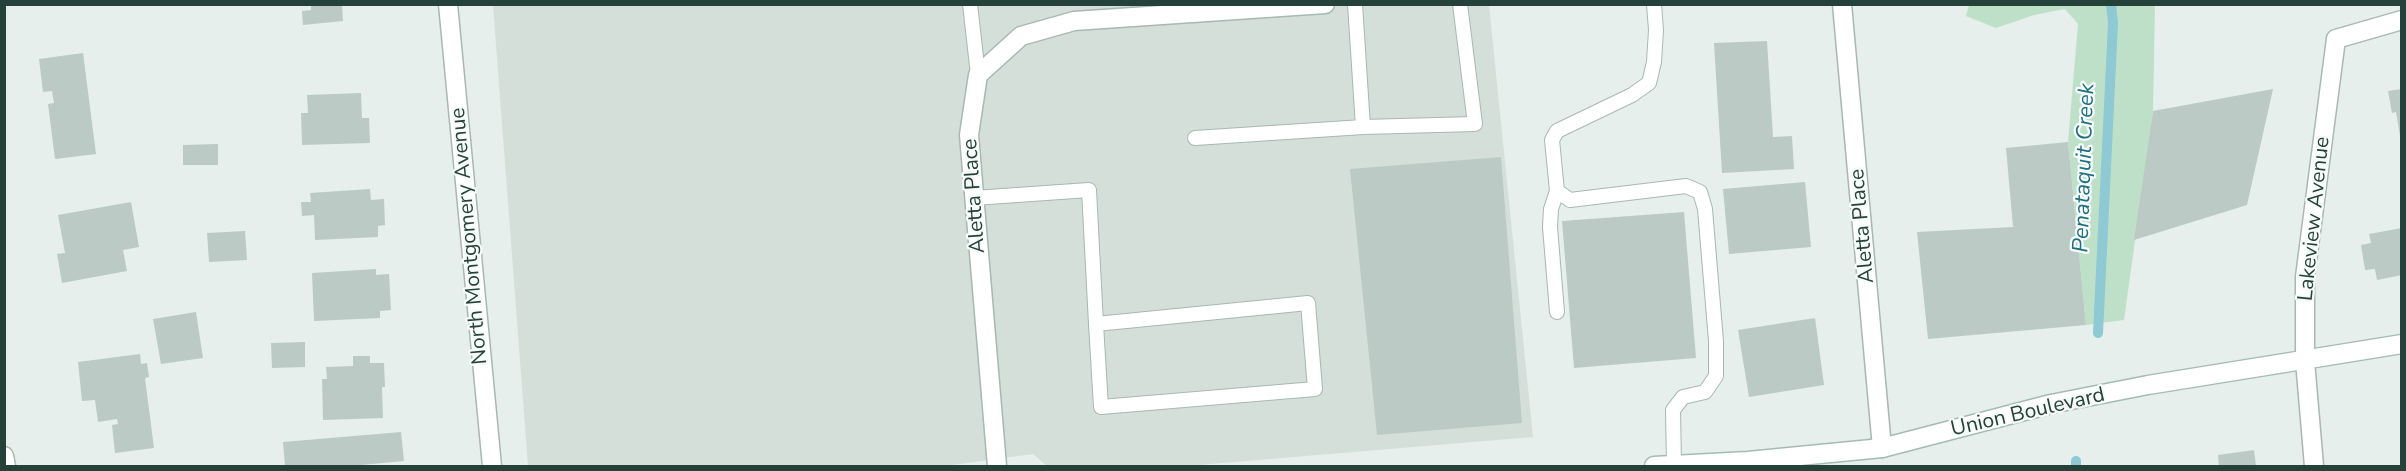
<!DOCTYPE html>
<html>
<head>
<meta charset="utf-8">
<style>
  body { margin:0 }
  #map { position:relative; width:2406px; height:471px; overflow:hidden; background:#e6efeb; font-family:"Nunito Sans",sans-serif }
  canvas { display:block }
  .frame { position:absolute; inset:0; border:6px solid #24423a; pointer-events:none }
</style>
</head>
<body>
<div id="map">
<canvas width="2406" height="471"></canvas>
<div class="frame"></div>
</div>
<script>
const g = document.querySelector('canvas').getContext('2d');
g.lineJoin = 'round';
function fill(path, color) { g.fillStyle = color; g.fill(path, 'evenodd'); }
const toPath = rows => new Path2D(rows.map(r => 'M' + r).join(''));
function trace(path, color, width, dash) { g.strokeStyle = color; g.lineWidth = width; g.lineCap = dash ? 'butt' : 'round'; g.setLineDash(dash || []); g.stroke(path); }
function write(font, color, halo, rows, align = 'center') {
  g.font = font + ' "Nunito Sans",sans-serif'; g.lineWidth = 4.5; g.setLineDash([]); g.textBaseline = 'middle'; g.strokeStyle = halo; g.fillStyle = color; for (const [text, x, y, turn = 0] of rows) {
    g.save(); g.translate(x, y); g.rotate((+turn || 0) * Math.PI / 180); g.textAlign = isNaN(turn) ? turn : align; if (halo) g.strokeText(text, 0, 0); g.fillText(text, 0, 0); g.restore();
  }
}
fill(toPath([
  [493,5,1489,5,1533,437,1187,466,1047,466,1033,454,945,466,528,466]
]), '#d4dfda');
fill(toPath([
  [1969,5,2155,5,2153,111,2124,320,2086,325,2068,142,2078,24,2065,9,2034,15,1996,28,1966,16]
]), '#bfe0c8');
trace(toPath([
  [2098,333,2113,23,2111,4],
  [2076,466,2076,461]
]), '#8ec9d4', 10);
fill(toPath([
  [311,4,342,4,343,21,303,25,302,11,311,10],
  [1767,41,1773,137,1792,136,1794,169,1722,173,1714,43],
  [83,53,96,154,55,159,48,104,54,103,52,91,43,92,39,59],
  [2273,89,2247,205,2134,240,2153,111],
  [2402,89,2402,135,2400,136,2396,112,2392,113,2388,91],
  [361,93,362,118,369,118,370,143,302,145,301,113,308,113,307,95],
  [2068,142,2086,325,1928,339,1917,232,2013,227,2006,148],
  [218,144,218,165,183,165,183,145],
  [1501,157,1522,423,1377,435,1350,169],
  [1805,182,1811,247,1729,254,1723,189],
  [370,189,371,200,384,199,385,225,378,226,378,237,315,240,314,215,302,216,301,202,311,202,310,193],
  [131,202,139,247,123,250,127,271,62,283,57,254,65,253,58,215],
  [1684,212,1696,358,1574,368,1562,221],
  [2402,228,2402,275,2377,280,2375,269,2365,270,2361,245,2371,243,2369,234],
  [245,231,247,260,209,262,207,233],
  [376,269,376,275,389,274,391,310,380,311,380,318,314,321,312,273],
  [196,312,203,358,161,364,153,319],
  [1815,318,1824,385,1749,397,1738,330],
  [305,342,305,367,272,368,271,343],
  [140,354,141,364,147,363,149,377,145,378,154,448,115,453,112,425,118,424,117,419,98,422,95,400,82,401,78,362],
  [353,356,370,356,370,363,384,363,385,387,382,387,383,418,323,420,322,379,327,379,326,367,353,366],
  [401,432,404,461,361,465,361,466,285,466,283,442],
  [2254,450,2256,466,2219,466,2218,455]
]), '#bbcac4');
const service = toPath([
  [970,4,978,75],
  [1355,4,1363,127],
  [1195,138,1363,127,1475,124,1460,4],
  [1557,191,1570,200,1686,186,1700,192,1705,209,1716,341,1716,376,1705,392,1683,397,1673,410,1674,465],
  [974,198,1089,190,1096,324,1101,407,1315,389,1308,303,1096,324],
  [1557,312,1550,227,1551,209,1557,191,1552,140,1557,131,1632,95,1649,83,1654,62,1656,30,1654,4]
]);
const minor = toPath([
  [448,4,492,466],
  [1842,4,1882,448],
  [4,456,6,466],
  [997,466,969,135,978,75,1021,36,1074,21,1325,4],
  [2314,466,2305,361,2305,277,2336,39,2402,20]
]);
const secondary = toPath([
  [1654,466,1748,461,1882,448,2051,404,2148,385,2402,344]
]);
trace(service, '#a8b8b2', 16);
trace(minor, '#a8b8b2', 21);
trace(secondary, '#a4bbb3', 21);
trace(service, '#fff', 14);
trace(minor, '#fff', 18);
trace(secondary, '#fff', 18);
write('21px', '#24423a', '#f7fbf9', [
  ["Aletta Place",975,196,-94],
  ["Lakeview Avenue",2315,219,-84],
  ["Aletta Place",1863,226,-95],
  ["North Montgomery Avenue",470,236,-95],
  ["Union Boulevard",2028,413,-13]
]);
write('italic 22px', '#1c6f80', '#f7fbf9', [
  ["Penataquit Creek",2085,168,-88]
]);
</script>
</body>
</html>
